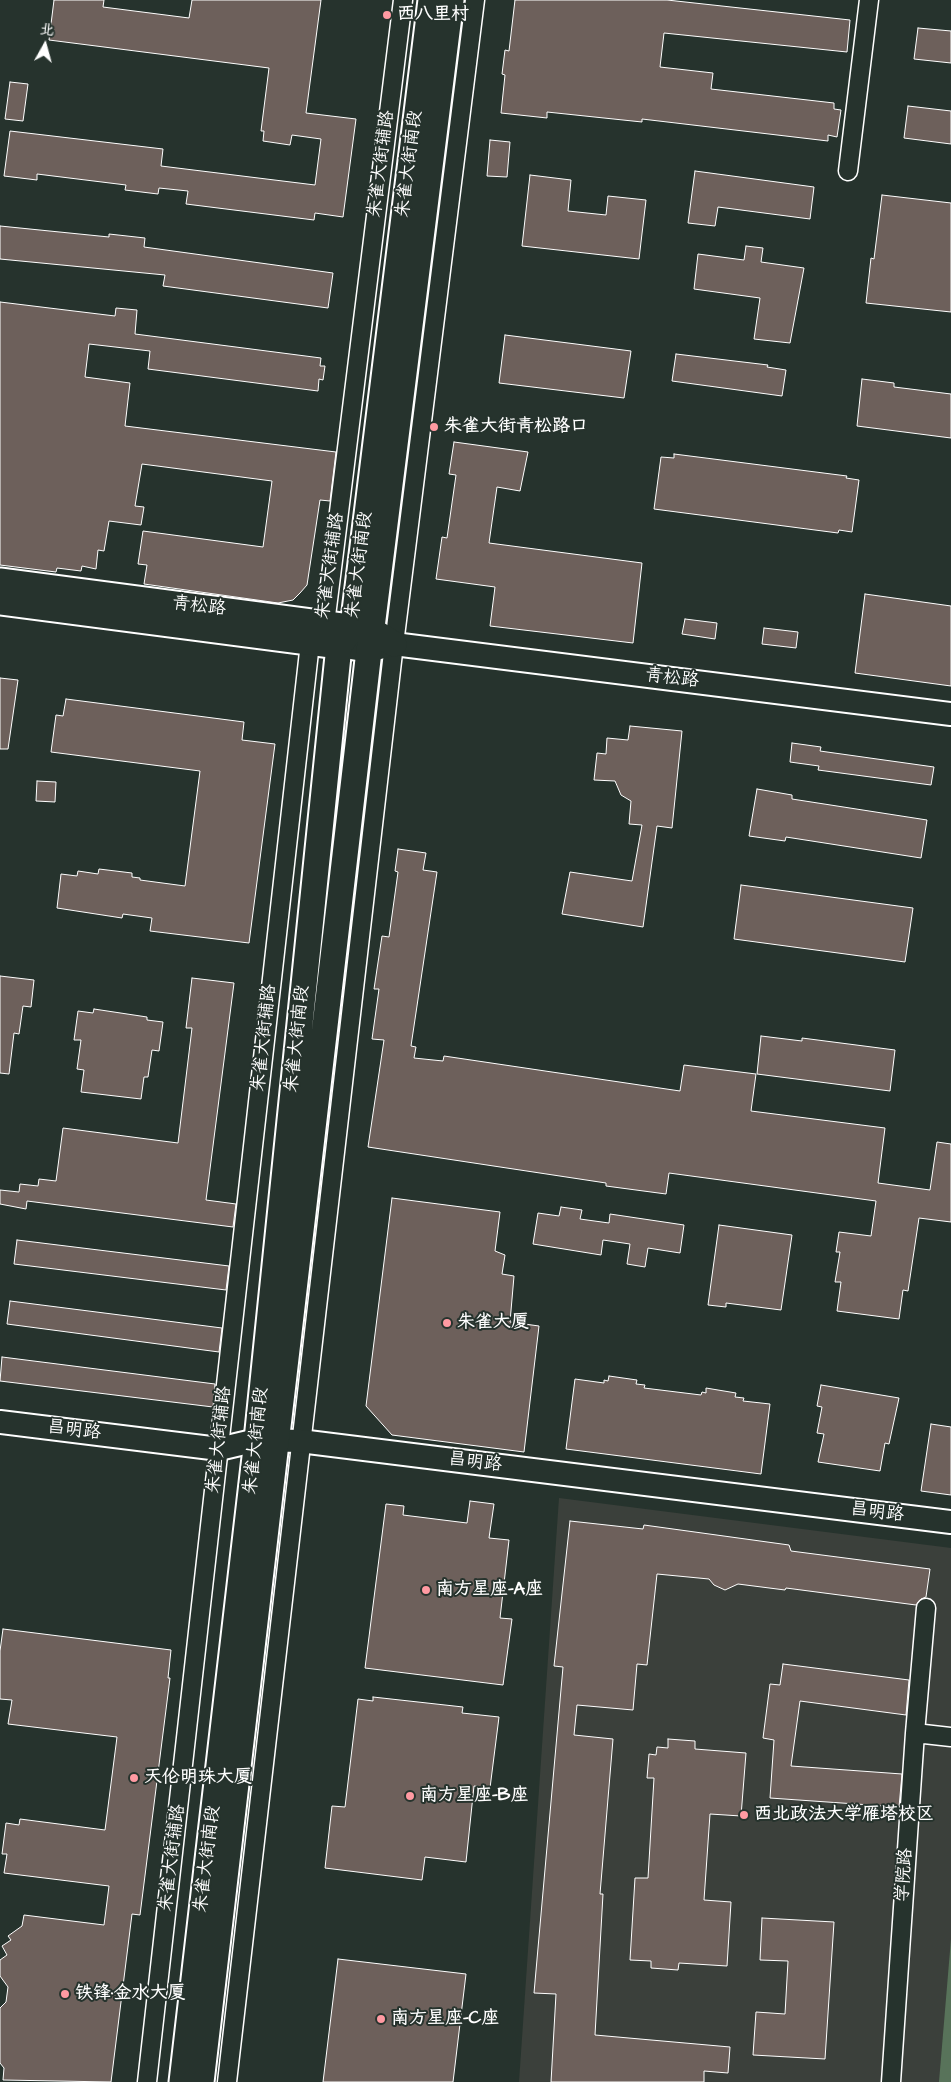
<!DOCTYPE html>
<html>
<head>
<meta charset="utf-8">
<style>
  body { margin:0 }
  #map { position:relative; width:951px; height:2082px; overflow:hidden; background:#26332d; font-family:"Architects Daughter","LXGW WenKai TC",sans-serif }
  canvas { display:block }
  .north { position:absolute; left:20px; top:20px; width:50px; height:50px; -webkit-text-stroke:4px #26332d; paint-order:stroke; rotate:7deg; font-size:14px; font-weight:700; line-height:20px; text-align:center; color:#fff }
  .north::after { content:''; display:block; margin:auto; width:18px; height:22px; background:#fff; clip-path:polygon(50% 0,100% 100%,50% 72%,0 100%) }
</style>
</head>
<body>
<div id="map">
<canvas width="951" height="2082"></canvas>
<div class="north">北</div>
</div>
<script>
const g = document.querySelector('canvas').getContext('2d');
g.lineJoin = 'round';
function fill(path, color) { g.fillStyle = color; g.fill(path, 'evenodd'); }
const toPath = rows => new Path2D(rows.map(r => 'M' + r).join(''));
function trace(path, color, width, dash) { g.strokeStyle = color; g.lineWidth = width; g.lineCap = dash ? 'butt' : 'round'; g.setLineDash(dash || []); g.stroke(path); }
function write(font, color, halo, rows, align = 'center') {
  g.font = font + ' "Architects Daughter","LXGW WenKai TC",sans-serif'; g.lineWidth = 4; g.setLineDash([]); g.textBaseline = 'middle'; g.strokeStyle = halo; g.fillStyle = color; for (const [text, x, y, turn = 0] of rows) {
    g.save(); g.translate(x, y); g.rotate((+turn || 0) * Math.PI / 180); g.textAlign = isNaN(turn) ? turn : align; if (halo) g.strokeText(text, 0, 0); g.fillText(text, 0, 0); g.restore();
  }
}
fill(toPath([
  [559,1498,951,1548,951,2082,519,2082]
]), '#3b403b');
fill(toPath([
  [951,1939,951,2082,939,2082]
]), '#58735a');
const building = toPath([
  [54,0,104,0,103,7,189,18,192,0,321,0,306,113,356,119,343,217,315,213,314,220,186,204,188,191,159,188,158,194,125,190,126,185,37,174,37,180,4,176,10,131,163,149,161,166,315,185,321,139,292,135,290,145,263,141,264,131,261,131,269,68,49,40,54,0],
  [515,0,667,0,850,20,847,52,664,33,660,67,713,73,711,89,834,103,834,109,841,110,837,137,828,135,828,141,642,119,642,122,547,112,547,118,501,113,505,75,502,74,505,50,509,51,515,0],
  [918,28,951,31,951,63,914,59,918,28],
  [10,82,28,84,23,121,5,119,10,82],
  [908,106,951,111,951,144,904,138,908,106],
  [490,140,510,142,507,177,487,176,490,140],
  [695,171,814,187,810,219,718,207,715,226,688,223,695,171],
  [530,175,571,180,568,211,606,215,608,196,646,200,639,259,522,246,530,175],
  [882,195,951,203,951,312,866,303,871,258,874,259,882,195],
  [0,226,109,237,109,234,145,238,144,247,333,273,328,308,163,286,165,275,0,259,0,226],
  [746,246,763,248,761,262,804,268,790,343,754,339,760,298,694,289,698,254,744,260,746,246],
  [0,302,115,316,116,308,137,310,135,334,321,358,320,366,325,366,323,380,319,379,318,391,148,369,150,351,89,344,85,377,130,383,125,426,336,452,330,501,320,500,307,585,300,593,293,600,278,603,144,584,147,565,138,564,143,531,263,547,272,481,142,464,135,506,144,507,141,525,109,521,104,551,98,550,96,569,82,566,81,571,57,568,56,572,0,565,0,302],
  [505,335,631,351,624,398,499,383,505,335],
  [676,354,768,365,767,367,786,370,782,396,672,381,676,354],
  [862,379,894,383,894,387,951,394,951,438,857,426,862,379],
  [454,442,528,452,520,491,497,487,489,543,642,563,633,643,490,626,495,587,436,579,442,537,447,538,456,475,449,474,454,442],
  [674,454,847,476,846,478,859,480,852,532,839,530,838,533,654,509,661,457,674,458,674,454],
  [865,594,951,606,951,686,855,673,865,594],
  [685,619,717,623,715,639,682,634,685,619],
  [764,628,798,632,796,648,762,644,764,628],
  [0,678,18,680,8,749,0,749,0,678],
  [66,699,244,722,242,740,275,744,249,943,150,931,152,918,123,914,122,918,57,908,61,874,77,876,78,871,98,874,99,869,132,873,132,877,140,878,140,880,185,886,200,771,51,752,56,715,63,716,66,699],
  [630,726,682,731,672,828,657,826,643,927,562,914,570,872,632,881,642,825,629,824,631,801,621,795,615,781,594,780,597,753,606,754,607,738,628,740,630,726],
  [792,743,821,747,820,751,934,767,931,785,818,770,819,766,790,762,792,743],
  [37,781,56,782,55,802,36,801,37,781],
  [757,789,792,795,792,799,927,820,921,858,786,837,785,841,749,836,757,789],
  [398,849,426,853,423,870,437,872,411,1046,416,1047,414,1058,443,1061,444,1056,680,1091,684,1065,756,1074,751,1111,885,1128,878,1183,930,1190,937,1142,951,1144,951,1222,919,1218,908,1291,903,1290,899,1319,837,1311,841,1282,835,1282,840,1252,836,1252,839,1232,871,1236,876,1201,669,1173,666,1194,606,1186,606,1183,368,1147,384,1040,372,1039,379,989,374,989,382,936,389,937,398,872,395,871,398,849],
  [741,885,913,908,905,962,734,939,741,885],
  [0,976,34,980,31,1007,23,1006,19,1034,14,1033,9,1074,0,1073,0,976],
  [192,978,234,983,206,1200,236,1204,233,1227,27,1201,26,1209,0,1204,0,1190,19,1192,20,1184,38,1186,39,1179,56,1181,63,1128,178,1143,192,1028,186,1028,192,978],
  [94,1009,147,1017,147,1020,163,1022,159,1051,152,1050,148,1077,144,1077,141,1099,81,1092,84,1070,77,1069,81,1040,74,1040,78,1011,93,1013,94,1009],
  [761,1036,802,1041,802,1038,895,1050,890,1091,757,1074,761,1036],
  [392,1198,500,1212,495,1251,505,1255,502,1274,514,1276,510,1322,539,1326,524,1452,392,1435,366,1406,392,1198],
  [561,1207,582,1210,580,1219,609,1223,610,1214,684,1225,680,1253,648,1248,645,1267,627,1264,630,1244,603,1240,601,1255,533,1244,538,1213,559,1216,561,1207],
  [719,1225,792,1235,781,1310,726,1303,726,1307,708,1305,719,1225],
  [17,1240,229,1266,226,1290,14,1264,17,1240],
  [10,1301,222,1328,219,1352,7,1324,10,1301],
  [2,1357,215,1384,213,1407,0,1381,2,1357],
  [609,1376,637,1380,636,1384,645,1385,644,1388,701,1395,702,1392,706,1393,706,1388,736,1393,735,1397,744,1398,743,1401,770,1404,761,1474,566,1449,575,1379,604,1383,604,1380,608,1381,609,1376],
  [821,1385,899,1398,889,1444,885,1443,880,1471,818,1462,824,1434,817,1433,822,1407,817,1406,821,1385],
  [931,1424,951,1427,951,1495,921,1491,931,1424],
  [470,1501,494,1504,489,1538,509,1540,500,1618,512,1619,503,1685,365,1668,386,1504,404,1506,403,1515,467,1523,470,1501],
  [570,1521,643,1529,644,1525,789,1545,791,1551,930,1569,926,1597,921,1599,916,1605,786,1588,785,1590,738,1584,725,1590,714,1585,709,1579,657,1574,647,1665,637,1664,633,1710,577,1705,574,1735,613,1739,600,1894,603,1894,595,2035,730,2047,728,2073,704,2071,704,2082,551,2082,556,1994,534,1993,563,1667,554,1666,570,1521],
  [3,1629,171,1650,168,1678,170,1678,140,1915,132,1914,111,2082,3,2080,4,2068,0,2063,0,2008,6,2002,8,1987,0,1976,0,1960,7,1955,2,1946,11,1940,8,1936,22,1926,24,1915,104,1925,109,1886,4,1873,7,1854,2,1854,6,1823,19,1825,20,1819,105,1830,117,1737,8,1724,12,1700,0,1699,0,1651,3,1629],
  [783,1664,909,1680,906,1715,800,1701,791,1766,902,1774,899,1807,770,1798,774,1740,763,1738,770,1684,780,1685,783,1664],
  [373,1697,463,1707,462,1713,499,1717,490,1788,474,1786,466,1862,425,1857,422,1880,325,1868,332,1806,345,1807,358,1699,373,1701,373,1697],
  [668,1739,695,1741,695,1749,746,1753,741,1816,710,1814,704,1900,731,1902,727,1966,679,1963,678,1970,651,1968,651,1961,630,1960,635,1878,648,1878,654,1778,647,1778,649,1754,656,1755,657,1747,668,1748,668,1739],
  [762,1918,834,1922,825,2059,753,2055,756,2012,785,2014,788,1961,760,1960,762,1918],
  [338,1959,466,1974,453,2082,323,2082,338,1959]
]);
fill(building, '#6d605b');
trace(building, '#fff', 1);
const minor = toPath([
  [848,171,869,0],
  [915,1733,951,1737],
  [147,2082,310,643,325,624,403,0],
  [227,2082,394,644,475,0],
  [891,2082,915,1733,926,1608]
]);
const tertiary = toPath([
  [339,646,369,651,394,644,951,714],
  [0,1422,219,1449,257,1440,300,1441,951,1522]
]);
const secondary = toPath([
  [0,581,372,630,394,644],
  [0,602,339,646],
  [182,2082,257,1440,339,646,353,627,431,0],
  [201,2082,369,651,451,0]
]);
trace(minor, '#fff', 21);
trace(tertiary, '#fff', 26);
trace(secondary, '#fff', 29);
trace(minor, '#26332d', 18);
trace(tertiary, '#26332d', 22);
trace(secondary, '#26332d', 25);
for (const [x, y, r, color] of [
  [387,15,5,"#ff9aa2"],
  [434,427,5,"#ff9aa2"],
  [447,1323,5,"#ff9aa2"],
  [426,1590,5,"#ff9aa2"],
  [134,1778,5,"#ff9aa2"],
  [410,1796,5,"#ff9aa2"],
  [744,1815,5,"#ff9aa2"],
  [65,1994,5,"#ff9aa2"],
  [381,2019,5,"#ff9aa2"]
]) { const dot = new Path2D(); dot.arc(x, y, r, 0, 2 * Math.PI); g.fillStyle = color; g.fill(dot); trace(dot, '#26332d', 2); }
write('bold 18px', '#fff', '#26332d', [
  ["西八里村",397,15],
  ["朱雀大街青松路口",444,427],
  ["朱雀大厦",457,1323],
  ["南方星座-A座",436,1590],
  ["天伦明珠大厦",144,1778],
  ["南方星座-B座",420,1796],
  ["西北政法大学雁塔校区",754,1815],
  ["铁锋·金水大厦",75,1994],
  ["南方星座-C座",391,2019]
], 'left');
write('18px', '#fff', '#26332d', [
  ["朱雀大街辅路",382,164,-83],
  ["朱雀大街南段",410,164,-83],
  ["朱雀大街南段",360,565,-83],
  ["朱雀大街辅路",331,566,-82],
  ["青松路",199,607,7],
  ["青松路",672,679,7],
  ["朱雀大街辅路",265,1038,-84],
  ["朱雀大街南段",298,1039,-84],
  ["昌明路",74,1431,7],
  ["朱雀大街辅路",220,1440,-84],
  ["朱雀大街南段",257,1441,-84],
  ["昌明路",475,1463,7],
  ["昌明路",877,1513,7],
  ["朱雀大街辅路",173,1858,-83],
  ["朱雀大街南段",208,1859,-83],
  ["学院路",905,1875,-86]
]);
</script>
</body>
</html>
